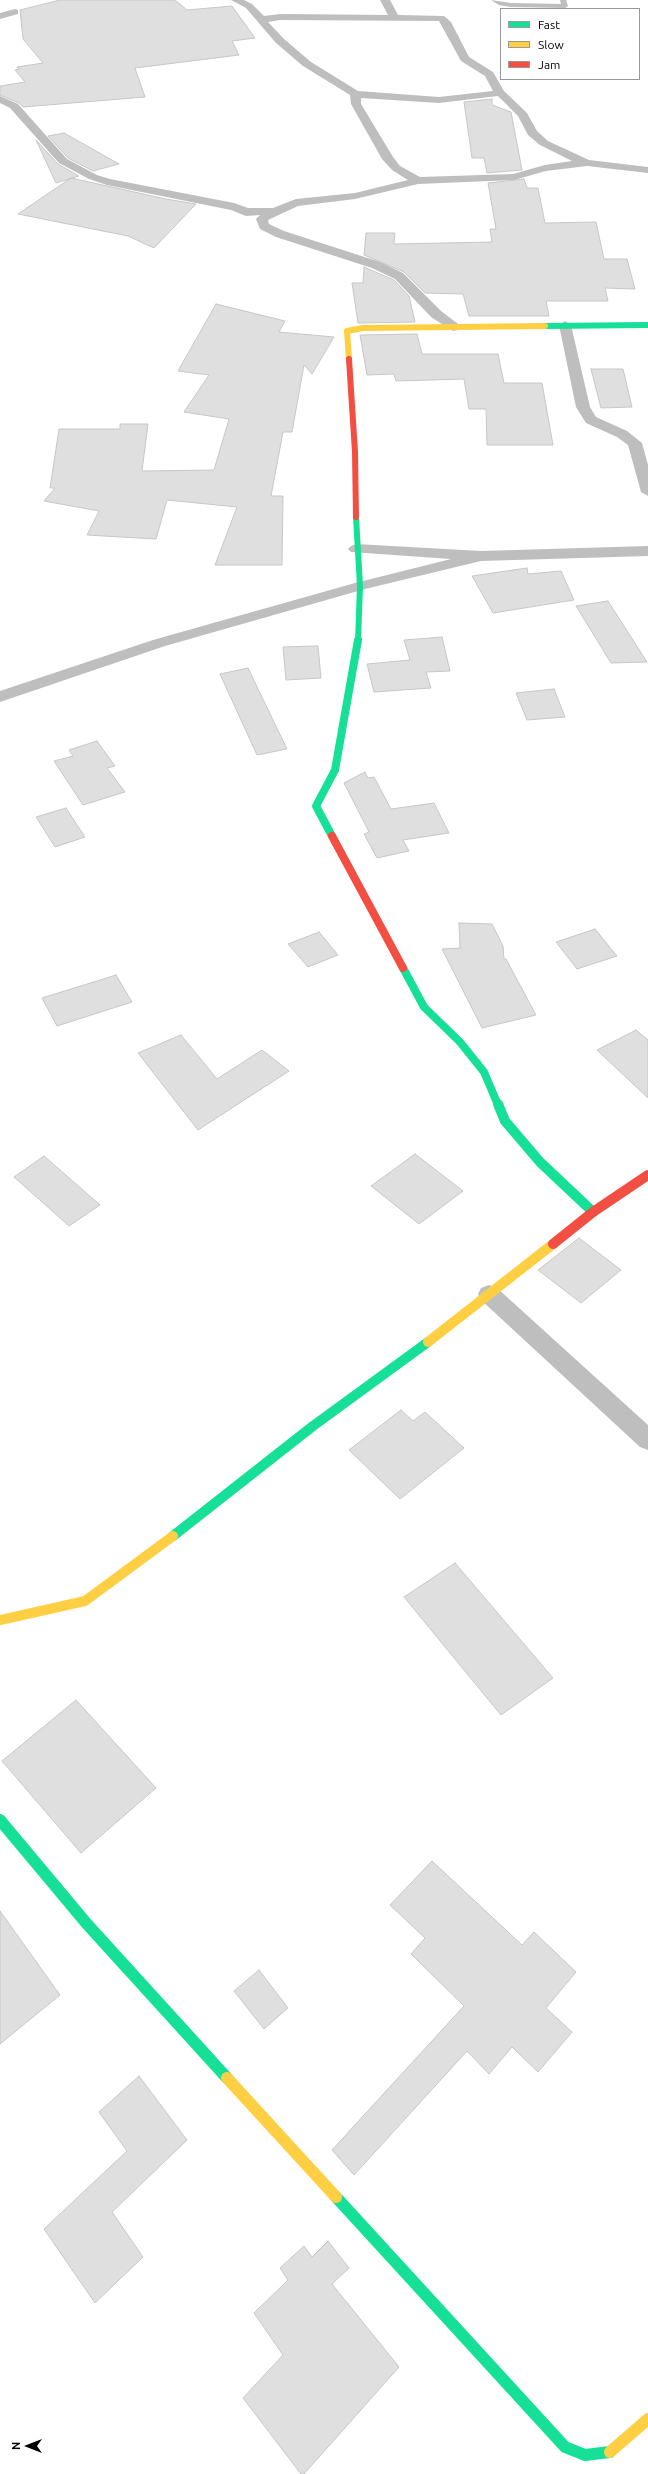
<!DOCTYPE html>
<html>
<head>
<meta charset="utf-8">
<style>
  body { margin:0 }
  #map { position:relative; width:648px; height:2474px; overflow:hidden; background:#fff; font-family:Ubuntu,sans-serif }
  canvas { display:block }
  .legend { position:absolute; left:500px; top:8px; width:140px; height:72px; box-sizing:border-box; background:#fff; border:1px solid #999; margin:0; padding:5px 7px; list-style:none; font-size:12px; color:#000 }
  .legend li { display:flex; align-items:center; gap:8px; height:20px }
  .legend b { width:20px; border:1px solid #999 }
  .north { position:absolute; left:8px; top:2426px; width:40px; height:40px; -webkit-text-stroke:3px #fff; paint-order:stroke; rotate:270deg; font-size:11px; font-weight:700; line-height:16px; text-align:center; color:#000 }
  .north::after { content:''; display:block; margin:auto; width:14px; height:18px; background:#000; clip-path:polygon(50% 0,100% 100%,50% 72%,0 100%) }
</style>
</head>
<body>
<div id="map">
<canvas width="648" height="2474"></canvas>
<ul class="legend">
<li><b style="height:5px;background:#16e098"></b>Fast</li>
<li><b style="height:5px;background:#ffcf43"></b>Slow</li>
<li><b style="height:5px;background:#f24e42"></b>Jam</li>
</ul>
<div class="north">N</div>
</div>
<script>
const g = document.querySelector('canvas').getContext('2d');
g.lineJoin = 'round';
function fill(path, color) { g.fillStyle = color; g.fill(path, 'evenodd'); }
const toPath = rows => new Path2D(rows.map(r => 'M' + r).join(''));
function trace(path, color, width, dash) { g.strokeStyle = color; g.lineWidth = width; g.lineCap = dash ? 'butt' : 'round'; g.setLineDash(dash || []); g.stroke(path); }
const building = toPath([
  [60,0,175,0,187,10,232,6,255,38,232,41,239,55,135,68,145,97,23,107,19,103,0,95,0,86,25,82,15,70,20,69,17,67,43,63,23,39,20,10,60,0],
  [492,99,492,105,511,112,522,170,487,173,484,158,472,158,464,102,492,99],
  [64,133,119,164,93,171,68,158,48,136,64,133],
  [36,140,58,164,79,176,56,183,36,140],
  [71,178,166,199,196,204,154,248,128,236,18,214,71,178],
  [524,179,527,188,538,188,545,223,596,222,604,259,627,259,635,289,605,288,608,301,546,301,549,316,469,316,463,294,425,293,404,272,364,255,366,233,395,233,394,244,492,242,490,229,496,229,488,183,524,179],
  [364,267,394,280,409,296,415,322,358,323,352,283,363,283,364,267],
  [216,304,285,321,279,332,334,337,312,374,304,365,292,432,283,432,271,496,283,496,282,565,215,565,237,507,167,500,156,539,87,535,99,511,44,501,55,488,50,488,59,429,120,429,120,424,148,424,142,471,214,470,229,419,184,412,209,375,178,371,216,304],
  [417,334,422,354,498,354,504,383,542,383,553,445,487,445,486,409,469,409,464,379,396,381,394,374,367,375,360,335,417,334],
  [591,369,623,369,632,407,601,408,591,369],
  [527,568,528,574,561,571,574,600,493,613,472,576,527,568],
  [608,601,647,662,611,663,576,606,608,601],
  [442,637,450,671,426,672,431,688,374,692,367,664,410,660,404,640,442,637],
  [314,646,318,646,321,678,286,680,283,647,314,646],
  [248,668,287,749,257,755,220,674,248,668],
  [554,689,565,717,527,720,516,693,554,689],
  [97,741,115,766,107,768,125,792,83,805,54,761,73,756,69,750,97,741],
  [365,772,368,778,374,777,391,809,434,803,449,833,403,840,409,851,377,858,364,834,369,832,344,783,365,772],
  [66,808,85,837,55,847,36,817,66,808],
  [459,923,492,924,503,946,504,959,506,959,536,1015,482,1028,442,949,460,948,459,923],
  [595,929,617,956,577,969,556,942,595,929],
  [319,932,338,955,308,967,288,944,319,932],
  [116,975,132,1002,57,1026,42,998,116,975],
  [636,1030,648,1040,648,1098,597,1050,636,1030],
  [181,1035,217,1079,262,1050,289,1071,198,1130,138,1053,181,1035],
  [415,1154,463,1191,419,1224,371,1186,415,1154],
  [44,1156,100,1205,69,1226,14,1177,44,1156],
  [579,1238,621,1270,581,1303,538,1270,579,1238],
  [401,1410,413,1421,425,1412,464,1448,400,1499,349,1450,401,1410],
  [455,1563,553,1678,501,1715,404,1597,455,1563],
  [76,1700,156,1788,81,1853,2,1761,76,1700],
  [432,1861,522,1945,534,1932,576,1972,546,2008,572,2032,538,2072,512,2047,489,2074,467,2051,354,2175,332,2150,464,2006,411,1954,425,1938,390,1905,432,1861],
  [0,1911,60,1995,0,2044,0,1911],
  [259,1970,288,2008,264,2029,234,1991,259,1970],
  [139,2076,187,2140,112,2212,143,2257,95,2303,44,2229,127,2151,99,2112,139,2076],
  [328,2241,349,2268,332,2284,399,2367,304,2474,301,2474,243,2398,283,2355,254,2313,288,2280,280,2268,304,2246,312,2257,328,2241]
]);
fill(building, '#dfdfdf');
trace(building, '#c7c7c7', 1);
fill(toPath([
  [491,0,511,3,561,4,560,0,566,0,568,6,565,8,511,7,499,5,491,0]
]), '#bebebe');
fill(toPath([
  [231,0,244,0,252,4,264,16,280,14,388,15,380,0,390,0,398,15,444,16,451,22,469,57,493,72,504,91,527,113,537,131,548,141,589,160,648,167,648,173,587,166,546,171,514,180,418,184,355,199,298,206,268,220,269,224,284,231,380,262,403,273,441,311,458,324,459,327,458,330,453,331,431,317,395,279,372,268,276,237,260,229,256,219,260,215,246,216,231,210,107,185,89,179,59,163,10,108,0,103,0,96,18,104,67,159,97,175,110,179,234,203,248,208,273,208,296,199,355,193,408,180,392,170,382,159,351,104,350,95,303,66,276,43,246,8,231,0],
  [280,20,439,21,461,61,485,76,493,91,439,97,358,91,311,62,284,39,268,22,280,20],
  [498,96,518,116,528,135,540,145,572,161,545,165,513,174,420,177,400,166,393,157,361,104,361,98,439,103,498,96],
  [15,9,18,10,18,14,0,19,0,13,15,9],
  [565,321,571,325,590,407,596,417,627,431,642,443,648,465,648,496,641,492,628,445,617,437,586,423,576,407,559,325,565,321],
  [356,544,481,551,648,546,648,556,481,561,365,589,165,646,0,702,0,691,153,640,355,583,451,559,351,552,348,549,351,546,356,544],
  [489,1285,497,1288,648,1425,648,1450,640,1447,481,1300,478,1294,481,1288,489,1285]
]), '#bebebe');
trace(toPath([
  [545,326,648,325],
  [356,517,360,586,358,641]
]), '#16e098', 6);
trace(toPath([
  [332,836,316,806,335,770,358,640],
  [403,968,424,1007,460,1042,484,1072,498,1105]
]), '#16e098', 8);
trace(toPath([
  [498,1104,505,1121,540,1162,593,1212],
  [173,1536,313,1426,428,1342]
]), '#16e098', 10);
trace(toPath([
  [0,1820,87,1924,227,2078],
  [336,2197,565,2447,585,2455,610,2452]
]), '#16e098', 12);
trace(toPath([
  [349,359,347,331,363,328,545,326]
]), '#ffcf43', 6);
trace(toPath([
  [428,1342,553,1244],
  [0,1620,85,1601,173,1536]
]), '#ffcf43', 10);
trace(toPath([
  [227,2078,336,2197],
  [610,2452,648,2419]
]), '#ffcf43', 12);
trace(toPath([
  [349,359,355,452,356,517]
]), '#f24e42', 6);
trace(toPath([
  [332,836,403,968]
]), '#f24e42', 8);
trace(toPath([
  [553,1244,593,1212,648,1175]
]), '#f24e42', 10);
</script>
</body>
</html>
